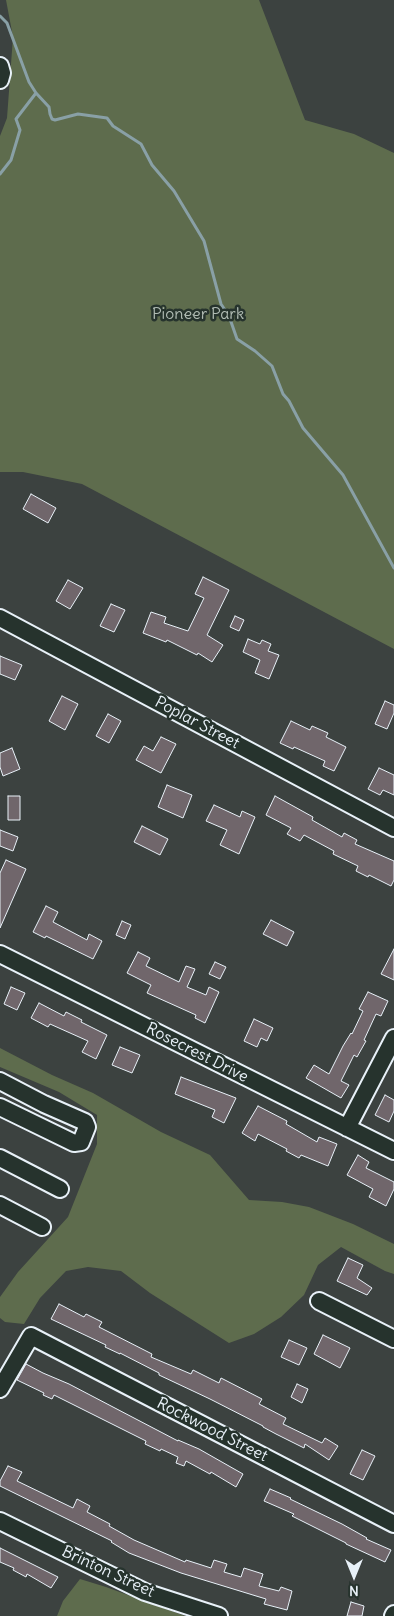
<!DOCTYPE html>
<html>
<head>
<meta charset="utf-8">
<style>
  body { margin:0 }
  #map { position:relative; width:394px; height:1616px; overflow:hidden; background:#3c4240; font-family:Delius,sans-serif }
  canvas { display:block }
  .north { position:absolute; left:329px; top:1551px; width:50px; height:50px; -webkit-text-stroke:4px #26332d; paint-order:stroke; rotate:180deg; font-size:14px; font-weight:700; line-height:20px; text-align:center; color:#e8f1f8 }
  .north::after { content:''; display:block; margin:auto; width:18px; height:22px; background:#e8f1f8; clip-path:polygon(50% 0,100% 100%,50% 72%,0 100%) }
</style>
</head>
<body>
<div id="map">
<canvas width="394" height="1616"></canvas>
<div class="north">N</div>
</div>
<script>
const g = document.querySelector('canvas').getContext('2d');
g.lineJoin = 'round';
function fill(path, color) { g.fillStyle = color; g.fill(path, 'evenodd'); }
const toPath = rows => new Path2D(rows.map(r => 'M' + r).join(''));
function trace(path, color, width, dash) { g.strokeStyle = color; g.lineWidth = width; g.lineCap = dash ? 'butt' : 'round'; g.setLineDash(dash || []); g.stroke(path); }
function write(font, color, halo, rows, align = 'center') {
  g.font = font + ' Delius,sans-serif'; g.lineWidth = 5; g.setLineDash([]); g.textBaseline = 'middle'; g.strokeStyle = halo; g.fillStyle = color; for (const [text, x, y, turn = 0] of rows) {
    g.save(); g.translate(x, y); g.rotate((+turn || 0) * Math.PI / 180); g.textAlign = isNaN(turn) ? turn : align; if (halo) g.strokeText(text, 0, 0); g.fillText(text, 0, 0); g.restore();
  }
}
fill(toPath([
  [6,0,259,0,305,120,354,134,394,153,394,649,82,484,23,472,0,472,0,136,7,118,13,37],
  [0,1048,52,1075,93,1093,161,1132,210,1155,249,1200,282,1202,309,1207,353,1224,394,1244,394,1274,385,1271,341,1247,318,1265,304,1295,281,1317,254,1334,229,1343,150,1293,121,1271,88,1267,66,1271,40,1298,24,1324,5,1322,0,1318,0,1297,18,1272,68,1217,97,1144,97,1115,59,1092,0,1067],
  [80,1579,106,1587,185,1616,57,1616,63,1601]
]), '#5e6c4d');
trace(toPath([
  [0,16,7,23,29,82,36,93,49,107,50,114,52,119,55,120,78,114,107,118,113,126,141,144,152,165,174,191,204,241,221,304,229,316,237,339,255,351,272,366,283,394,289,401,303,428,343,475,394,568],
  [0,174,11,160,20,130,16,119,36,93]
]), '#89a0a6', 3);
const building = toPath([
  [31,494,56,508,48,523,23,509,31,494],
  [203,577,229,590,207,635,223,645,212,662,198,653,197,655,167,640,166,642,143,633,151,612,166,617,164,623,188,631,204,598,195,594,203,577],
  [68,580,83,588,70,609,56,601,68,580],
  [111,604,125,610,114,632,100,626,111,604],
  [235,616,244,620,239,631,230,627,235,616],
  [248,639,260,644,262,640,271,644,268,651,279,655,269,679,255,673,260,660,243,652,248,639],
  [0,656,22,665,15,680,0,674,0,656],
  [62,696,78,704,65,730,49,721,62,696],
  [385,701,394,705,394,713,387,729,375,724,385,701],
  [108,714,121,721,109,743,96,736,108,714],
  [291,721,310,730,312,726,328,733,326,737,346,747,334,771,323,766,325,761,294,747,293,749,280,743,291,721],
  [161,737,176,744,161,773,136,760,144,746,153,751,161,737],
  [12,748,20,769,3,776,0,767,0,753,12,748],
  [379,768,394,775,394,795,383,790,380,795,368,789,379,768],
  [167,785,192,795,183,818,158,807,167,785],
  [8,796,20,796,20,820,8,820,8,796],
  [275,796,313,817,312,820,342,837,344,833,357,840,355,844,394,861,394,880,391,886,369,875,368,877,356,871,358,866,333,854,334,851,304,835,300,841,287,834,291,828,266,815,275,796],
  [214,805,240,817,242,811,255,817,239,854,220,845,227,830,206,821,214,805],
  [142,826,168,839,160,855,134,842,142,826],
  [0,830,18,837,13,851,0,846,0,830],
  [6,860,26,869,0,928,0,873,6,860],
  [46,906,58,912,53,922,87,940,89,934,102,941,93,959,46,936,45,938,33,932,46,906],
  [271,920,294,932,287,946,263,934,271,920],
  [122,921,131,925,125,939,116,935,122,921],
  [394,949,394,980,381,974,394,949],
  [138,952,150,958,146,966,179,982,186,966,195,969,187,987,206,995,209,987,219,992,205,1023,195,1018,196,1015,147,993,151,985,127,973,138,952],
  [215,962,226,967,220,979,209,974,215,962],
  [11,987,25,993,17,1010,4,1004,11,987],
  [368,992,388,1001,381,1016,376,1014,364,1040,366,1041,357,1057,354,1055,341,1081,349,1085,341,1098,306,1078,314,1065,329,1074,343,1046,351,1033,352,1034,363,1011,359,1009,368,992],
  [39,1003,64,1016,66,1012,82,1020,81,1022,107,1035,96,1059,82,1052,88,1041,50,1024,48,1027,31,1018,39,1003],
  [254,1019,273,1028,267,1041,261,1038,257,1047,244,1041,254,1019],
  [120,1047,140,1055,132,1073,112,1065,120,1047],
  [181,1077,236,1098,224,1123,212,1117,215,1110,175,1094,181,1077],
  [385,1095,394,1100,394,1111,389,1122,375,1115,385,1095],
  [258,1106,287,1121,286,1124,317,1142,319,1137,337,1144,328,1166,301,1155,299,1158,286,1151,287,1149,258,1134,255,1141,242,1133,258,1106],
  [358,1155,369,1162,366,1168,394,1182,394,1189,386,1206,369,1197,373,1189,347,1175,358,1155],
  [348,1258,363,1265,357,1278,372,1288,367,1295,337,1281,348,1258],
  [59,1304,84,1317,86,1314,102,1322,99,1327,152,1354,151,1357,191,1374,193,1370,219,1383,221,1378,262,1399,259,1404,286,1418,283,1424,322,1443,325,1438,338,1446,329,1460,305,1444,304,1448,276,1434,263,1427,263,1426,210,1399,159,1375,159,1373,120,1353,120,1354,105,1347,106,1345,51,1319,59,1304],
  [323,1335,350,1348,340,1368,314,1354,323,1335],
  [289,1340,307,1348,299,1365,281,1357,289,1340],
  [26,1364,43,1373,69,1384,178,1441,178,1440,199,1449,243,1474,236,1487,211,1472,210,1474,186,1461,184,1466,176,1463,178,1457,161,1449,160,1451,145,1444,146,1441,54,1395,52,1399,43,1395,44,1393,17,1380,26,1364],
  [297,1384,308,1389,302,1403,291,1397,297,1384],
  [362,1450,375,1456,363,1480,350,1474,362,1450],
  [8,1466,22,1472,17,1481,73,1508,77,1499,90,1506,87,1512,110,1524,109,1526,134,1540,185,1562,186,1560,211,1568,214,1560,227,1564,224,1572,241,1577,244,1568,263,1574,259,1586,279,1591,281,1587,292,1591,287,1610,264,1604,266,1599,181,1573,129,1553,111,1542,112,1541,0,1486,0,1481,8,1466],
  [270,1489,291,1498,290,1499,342,1524,367,1538,366,1539,391,1550,385,1562,346,1544,346,1543,292,1516,294,1514,264,1501,270,1489],
  [0,1548,58,1577,51,1588,27,1574,26,1577,13,1570,14,1568,0,1562,0,1548],
  [351,1602,364,1606,362,1616,347,1616,351,1602]
]);
fill(building, '#70666b');
trace(building, '#e8f1f8', 1);
const minor = toPath([
  [0,66,2,73,0,80],
  [0,618,394,828],
  [0,954,394,1151],
  [0,1081,44,1104,85,1122,87,1127,81,1142,74,1143,0,1107],
  [347,1128,394,1038],
  [0,1158,60,1189],
  [0,1205,42,1227],
  [319,1301,394,1339],
  [0,1389,31,1336,394,1524],
  [0,1521,145,1592,219,1616],
  [393,1616,394,1614]
]);
trace(minor, '#e8f1f8', 20);
trace(minor, '#26332d', 16);
write('16px', '#b1bcb4', '#26332d', [
  ["Pioneer Park",198,314]
]);
write('16px', '#e8f1f8', '#26332d', [
  ["Poplar Street",197,723,28],
  ["Rosecrest Drive",197,1053,27],
  ["Rockwood Street",212,1430,27],
  ["Brinton Street",108,1572,25]
]);
</script>
</body>
</html>
